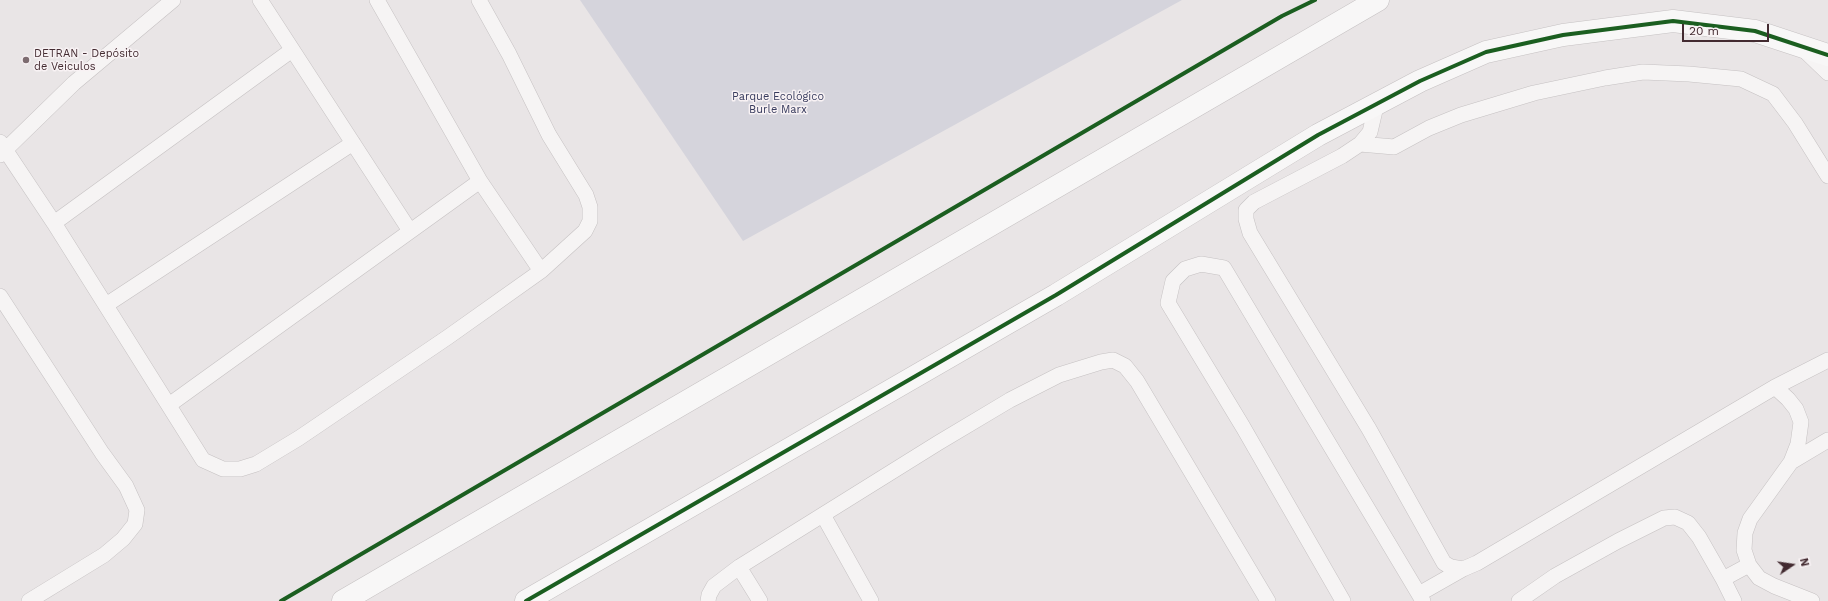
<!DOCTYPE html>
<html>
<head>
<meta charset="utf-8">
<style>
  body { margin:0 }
  #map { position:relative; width:1828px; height:601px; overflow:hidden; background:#e9e5e6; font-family:"Work Sans",sans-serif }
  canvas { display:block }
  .north { position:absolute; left:1772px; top:545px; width:40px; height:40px; -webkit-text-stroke:3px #f8f2f4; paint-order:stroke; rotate:77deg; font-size:11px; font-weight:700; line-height:16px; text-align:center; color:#432b31 }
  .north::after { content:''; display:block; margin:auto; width:14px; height:18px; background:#432b31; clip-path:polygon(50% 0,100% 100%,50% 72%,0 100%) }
  .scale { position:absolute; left:1682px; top:24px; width:87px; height:18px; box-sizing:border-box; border:2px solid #432b31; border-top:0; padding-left:5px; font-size:12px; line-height:14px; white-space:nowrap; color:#432b31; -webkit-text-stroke:3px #f8f2f4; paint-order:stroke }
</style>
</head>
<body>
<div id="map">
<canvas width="1828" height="601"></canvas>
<div class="north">N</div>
<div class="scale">20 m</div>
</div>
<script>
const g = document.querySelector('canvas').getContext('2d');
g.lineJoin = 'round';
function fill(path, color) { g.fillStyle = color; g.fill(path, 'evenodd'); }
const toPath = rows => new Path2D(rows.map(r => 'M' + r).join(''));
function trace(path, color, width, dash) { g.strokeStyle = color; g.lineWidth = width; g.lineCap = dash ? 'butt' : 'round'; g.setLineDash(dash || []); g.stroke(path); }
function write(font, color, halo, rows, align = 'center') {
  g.font = font + ' "Work Sans",sans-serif'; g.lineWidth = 3; g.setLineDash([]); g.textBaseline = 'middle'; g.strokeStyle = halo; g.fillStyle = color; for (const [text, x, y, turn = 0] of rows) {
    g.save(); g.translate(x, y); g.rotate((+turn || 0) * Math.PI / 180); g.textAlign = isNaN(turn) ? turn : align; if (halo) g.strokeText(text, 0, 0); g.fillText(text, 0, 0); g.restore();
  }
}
fill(toPath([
  [580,0,1182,0,743,241]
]), '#d5d4dc');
const lane = toPath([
  [260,0,410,231],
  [377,0,480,181,541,271],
  [1804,50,1828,73],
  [1377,102,1370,132,1360,144,1342,156,1254,202,1246,210,1246,219,1250,233,1369,429,1444,563,1451,567,1463,569,1477,563,1775,387,1828,360],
  [0,142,54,223,203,460,223,469,240,469,256,464,299,438,448,337,541,271,585,231,590,221,590,207,586,195,549,135,509,54,479,0],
  [1360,144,1394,147,1429,128,1461,115,1534,93,1605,78,1643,72,1689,74,1741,79,1773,94,1795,123,1828,176],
  [0,155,74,83,173,0],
  [54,223,292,50],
  [0,296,102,453,126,486,137,510,135,524,123,539,104,555,29,601],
  [106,305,353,143],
  [1775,387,1788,399,1796,409,1801,422,1798,444,1791,462,1750,519,1745,533,1744,550,1749,565,1759,578,1774,586,1812,601],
  [169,405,480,181],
  [1791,462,1828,440],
  [823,515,871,601],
  [739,567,760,601],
  [1419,594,1463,569],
  [708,601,709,595,714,586,739,567,938,443,1010,400,1059,375,1101,362,1113,360,1125,366,1137,381,1268,601],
  [1343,601,1243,427,1168,303,1173,281,1185,269,1201,264,1224,268,1423,601],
  [1519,601,1555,576,1618,541,1664,518,1675,517,1688,523,1699,537,1723,579],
  [1734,601,1723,579,1749,565]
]);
const secondary = toPath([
  [343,601,1378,0],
  [526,601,1056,295,1318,135,1420,81,1486,52,1563,35,1673,21,1755,31,1828,55]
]);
trace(lane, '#c5c1c2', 16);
trace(secondary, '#c5c1c2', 23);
trace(lane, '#f6f4f4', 15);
trace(secondary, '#f8f7f7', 22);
trace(toPath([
  [281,601,1282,16,1315,0],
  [526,601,1056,295,1318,135,1420,81,1486,52,1563,35,1673,21,1755,31,1828,55]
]), '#1b5e20', 4);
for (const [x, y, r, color] of [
  [26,60,4,"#7d6c70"]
]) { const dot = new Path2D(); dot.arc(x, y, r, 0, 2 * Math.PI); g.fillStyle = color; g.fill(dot); trace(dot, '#f8f2f4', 1.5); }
write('11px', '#432b31', '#f8f2f4', [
  ["DETRAN - Depósito",34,54],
  ["de Veiculos",34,67]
], 'left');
write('11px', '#383c5e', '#f8f2f4', [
  ["Parque Ecológico",778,97],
  ["Burle Marx",778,110]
]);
</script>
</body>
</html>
